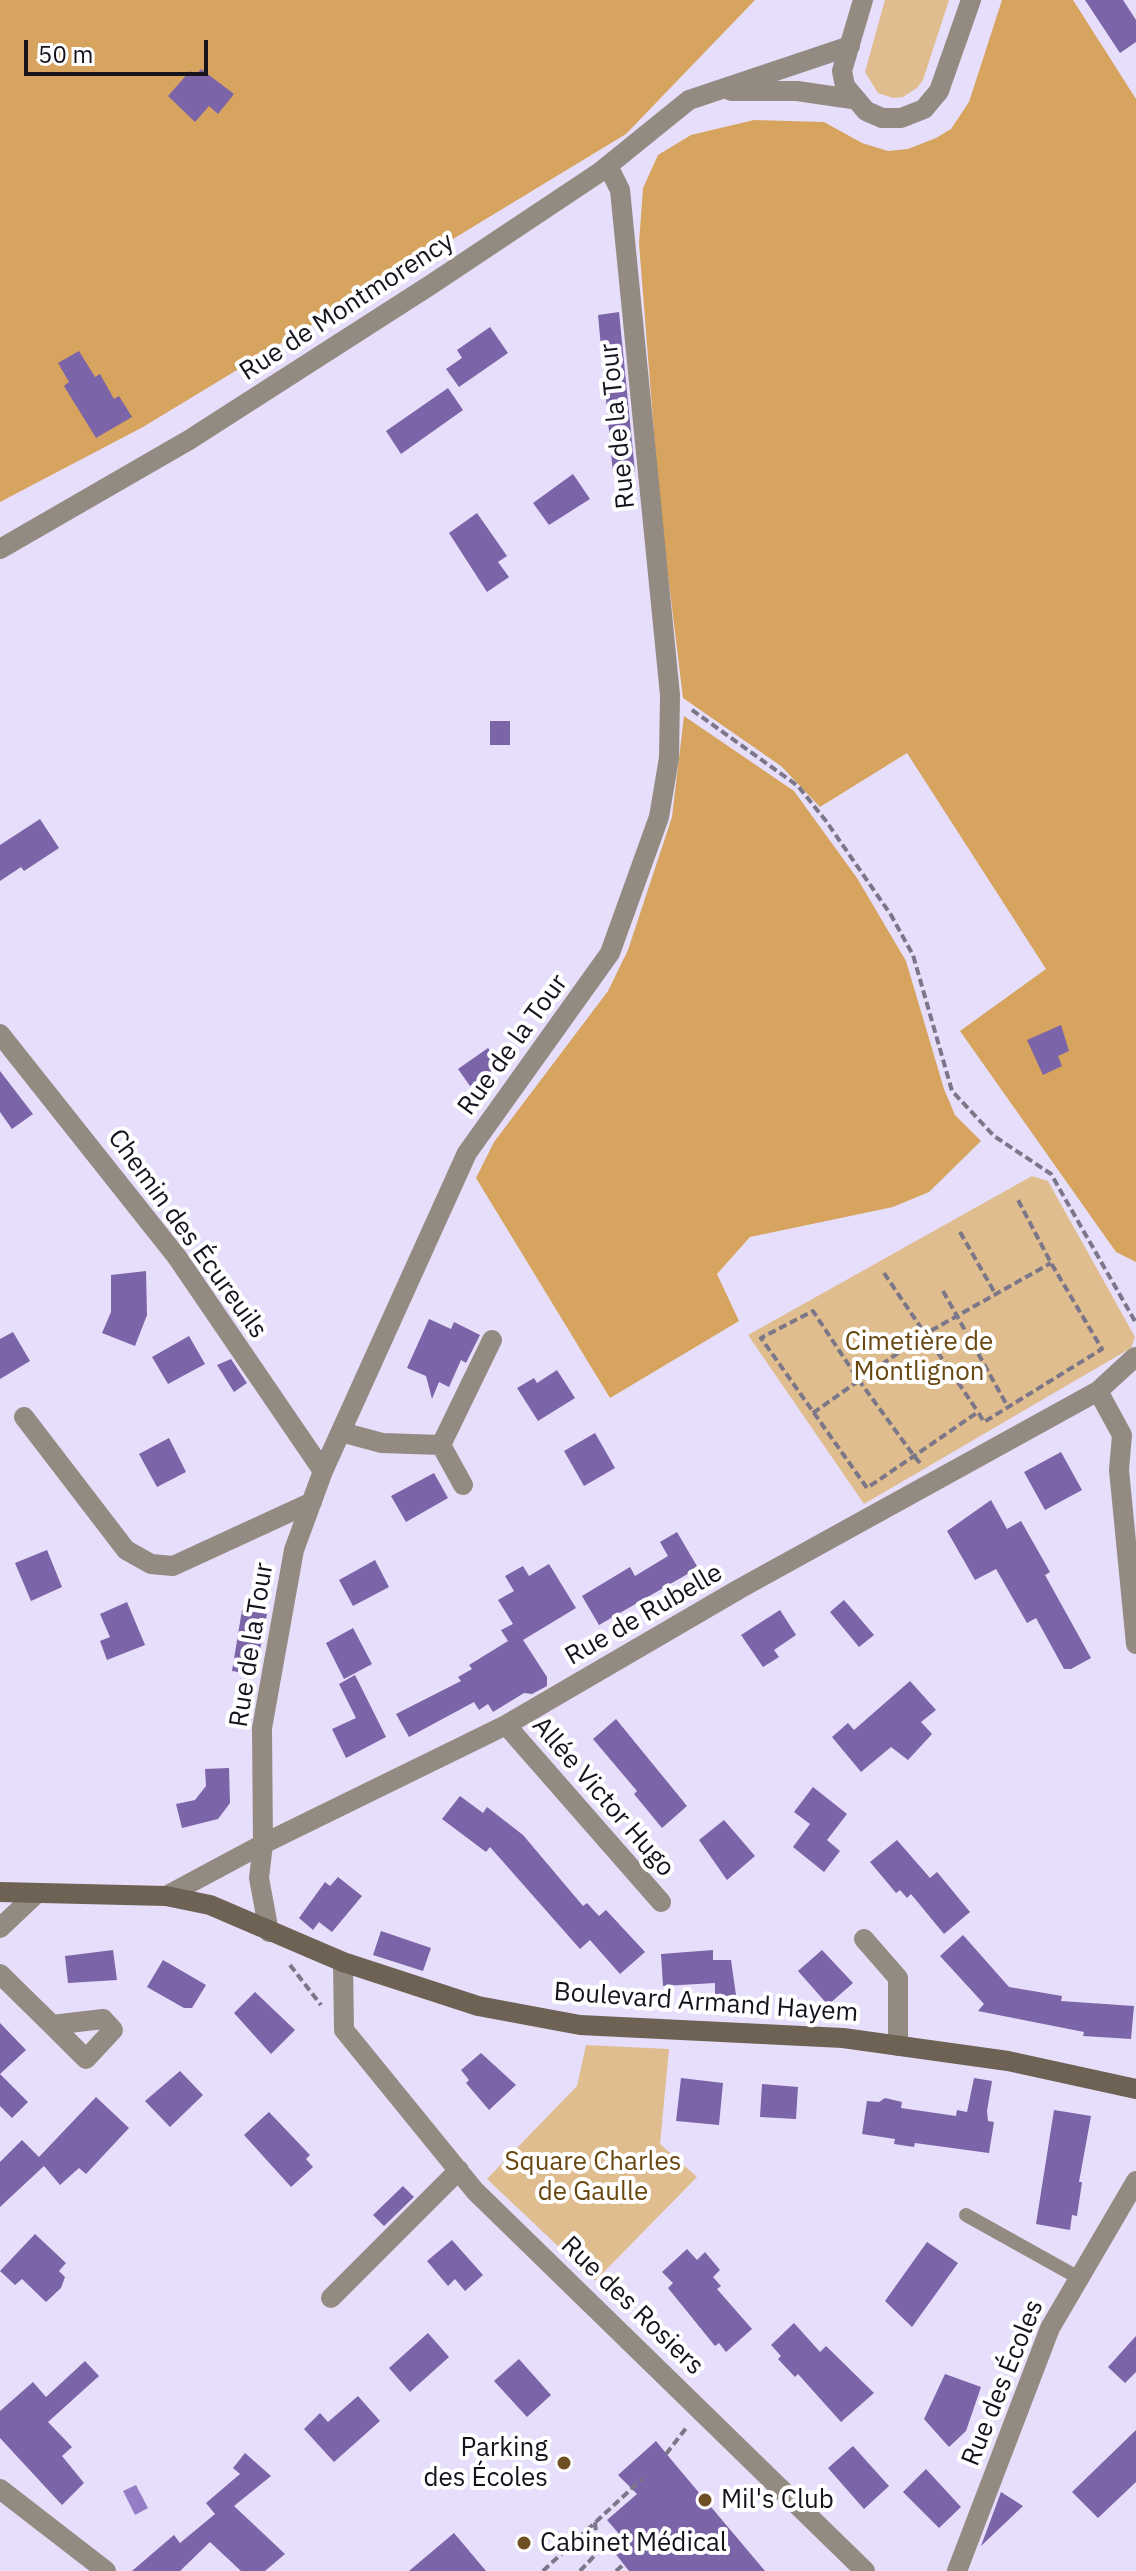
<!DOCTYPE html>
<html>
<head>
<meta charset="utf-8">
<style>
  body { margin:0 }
  #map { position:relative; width:1136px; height:2571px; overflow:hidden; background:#e6defa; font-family:"IBM Plex Sans",sans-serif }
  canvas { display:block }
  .scale { position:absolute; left:24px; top:40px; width:184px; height:36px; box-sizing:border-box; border:4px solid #16131d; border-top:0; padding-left:10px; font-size:24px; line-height:28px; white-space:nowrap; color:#16131d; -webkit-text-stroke:6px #fff; paint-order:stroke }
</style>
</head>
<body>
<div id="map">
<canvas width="1136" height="2571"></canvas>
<div class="scale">50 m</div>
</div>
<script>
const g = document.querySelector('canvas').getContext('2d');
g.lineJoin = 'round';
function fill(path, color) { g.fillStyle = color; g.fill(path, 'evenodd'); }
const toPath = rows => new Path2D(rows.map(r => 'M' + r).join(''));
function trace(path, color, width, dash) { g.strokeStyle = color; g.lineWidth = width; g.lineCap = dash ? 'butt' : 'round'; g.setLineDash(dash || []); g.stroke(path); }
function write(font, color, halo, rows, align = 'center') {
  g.font = font + ' "IBM Plex Sans",sans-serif'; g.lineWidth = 8; g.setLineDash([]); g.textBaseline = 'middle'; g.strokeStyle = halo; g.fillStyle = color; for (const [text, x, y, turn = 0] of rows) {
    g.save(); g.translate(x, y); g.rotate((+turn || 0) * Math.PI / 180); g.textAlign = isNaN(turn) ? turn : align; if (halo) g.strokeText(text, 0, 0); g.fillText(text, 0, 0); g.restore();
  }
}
fill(toPath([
  [885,0,949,0,923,80,917,88,903,97,893,98,878,93,865,72],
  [1032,1176,1048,1181,1135,1337,1131,1348,864,1504,748,1335],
  [586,2045,669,2049,660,2144,697,2177,595,2281,487,2179,577,2086]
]), '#e0bd8e');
fill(toPath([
  [0,0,755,0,626,134,143,427,0,502],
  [1002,0,1073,0,1136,99,1136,1262,1116,1252,960,1031,1046,969,907,753,820,807,781,766,683,698,660,509,639,243,643,188,658,155,691,135,754,120,824,122,862,143,888,151,908,149,936,138,951,129,969,102],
  [684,716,794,791,857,878,906,961,944,1089,955,1115,981,1141,929,1192,893,1207,750,1237,717,1274,739,1321,610,1398,476,1178,494,1142,608,991,628,950,672,817]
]), '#d6a45e');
fill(toPath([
  [136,2485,148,2508,135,2515,123,2491]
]), '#947dc4');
fill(toPath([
  [1085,0,1123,0,1136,20,1136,42,1120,53],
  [201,69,234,94,218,114,209,106,195,122,168,96,190,71,195,76],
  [619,312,635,472,613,473,598,315],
  [490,327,508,353,459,387,446,369,462,358,457,350],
  [79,351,95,377,100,374,114,399,119,396,132,417,96,438,64,386,69,382,58,363],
  [448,388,463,410,401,454,386,431],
  [573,474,590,499,549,525,533,503],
  [477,513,507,556,498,562,509,577,487,592,449,533],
  [490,721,510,721,510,745,490,745],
  [40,819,59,848,24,871,21,867,0,881,0,845],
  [1061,1025,1069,1051,1058,1056,1062,1066,1043,1075,1027,1040],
  [488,1048,500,1065,470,1086,458,1069],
  [0,1071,33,1114,12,1129,0,1112],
  [146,1271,147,1315,135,1346,102,1333,111,1312,111,1275],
  [429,1319,451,1329,454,1322,480,1335,466,1363,461,1360,449,1387,439,1382,432,1399,426,1376,407,1368],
  [13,1332,30,1361,0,1379,0,1339],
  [189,1336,205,1364,168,1384,152,1357],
  [231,1359,247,1383,234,1392,217,1365],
  [557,1370,575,1398,538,1421,517,1388,534,1378,537,1383],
  [595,1433,615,1468,584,1486,564,1451],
  [169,1438,186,1472,157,1487,139,1454],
  [1061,1452,1082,1490,1045,1510,1024,1472],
  [434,1473,448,1498,406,1522,391,1496],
  [991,1500,1007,1529,1021,1521,1050,1572,1045,1575,1091,1658,1071,1669,1064,1669,1036,1618,1027,1623,996,1569,975,1580,947,1531],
  [677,1532,698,1568,599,1625,582,1596,630,1567,635,1576,668,1556,660,1542],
  [47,1550,62,1587,31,1601,15,1563],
  [375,1560,389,1587,353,1606,339,1580],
  [549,1564,576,1608,523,1640,547,1677,547,1686,532,1694,524,1693,493,1712,488,1704,479,1710,474,1702,409,1737,396,1714,461,1681,458,1677,472,1669,469,1665,508,1641,501,1630,513,1624,498,1600,514,1591,505,1576,523,1566,529,1576],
  [844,1600,874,1635,859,1647,830,1612],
  [127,1602,145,1645,107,1660,100,1641,110,1637,100,1614],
  [242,1610,267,1614,255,1675,232,1671],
  [780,1610,796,1635,774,1650,779,1657,763,1667,741,1635],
  [353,1628,372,1664,344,1679,326,1643],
  [355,1675,386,1737,346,1758,332,1729,356,1718,339,1684],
  [910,1681,936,1710,921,1722,932,1734,908,1760,891,1747,861,1772,832,1737,848,1723,854,1730],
  [616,1719,687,1806,662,1828,634,1794,637,1791,593,1739],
  [229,1768,230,1803,218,1819,182,1828,176,1804,195,1800,206,1786,205,1769],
  [813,1787,847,1814,827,1840,840,1851,824,1872,793,1847,810,1824,794,1812],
  [460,1796,483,1813,487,1807,523,1835,583,1906,587,1903,599,1916,606,1910,645,1952,620,1974,590,1940,580,1949,490,1847,486,1852,442,1819],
  [724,1820,755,1856,727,1880,699,1840],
  [897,1840,930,1878,937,1872,970,1912,944,1934,911,1894,907,1898,900,1890,896,1893,870,1862],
  [338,1877,362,1896,332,1932,319,1922,313,1930,299,1918,325,1882,330,1886],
  [381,1931,431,1948,423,1971,373,1955],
  [963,1935,1009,1987,1062,1996,1061,2001,1134,2006,1131,2039,1083,2036,1084,2032,978,2011,984,2004,940,1956],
  [113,1950,117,1980,68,1983,65,1956],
  [713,1950,713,1960,731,1960,736,1995,715,1997,715,1983,663,1986,661,1954],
  [822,1950,853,1983,828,2005,798,1971],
  [163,1960,206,1985,192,2008,184,2008,147,1987],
  [255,1992,295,2030,271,2054,234,2013],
  [0,2023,26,2050,0,2074,28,2102,12,2118,0,2106],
  [481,2053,516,2085,489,2110,466,2083,469,2080,461,2070],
  [180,2071,203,2095,170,2127,145,2101],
  [681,2078,723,2083,719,2125,676,2121],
  [974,2078,992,2081,987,2111,988,2121,994,2122,989,2153,915,2143,914,2147,894,2144,895,2139,862,2134,867,2101,879,2102,885,2098,902,2102,901,2108,956,2116,957,2110,967,2112],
  [762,2084,798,2087,796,2119,760,2117],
  [96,2097,129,2128,86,2174,79,2168,60,2185,44,2166,0,2207,0,2162,22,2140,39,2157],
  [1054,2110,1091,2116,1079,2182,1082,2182,1077,2216,1072,2215,1070,2230,1036,2224],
  [269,2112,310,2155,306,2159,313,2167,291,2187,244,2135],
  [403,2186,414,2197,384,2226,373,2215],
  [35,2234,66,2263,59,2271,65,2277,61,2288,46,2302,22,2279,15,2285,0,2271],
  [452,2240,483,2275,465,2291,455,2279,448,2286,427,2261],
  [927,2242,958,2263,912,2327,885,2301],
  [687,2249,697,2260,705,2252,720,2270,713,2277,721,2286,717,2289,752,2329,726,2352,719,2343,715,2346,668,2288,673,2283,662,2272],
  [794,2323,820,2352,826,2346,874,2393,841,2422,798,2374,795,2377,778,2359,781,2356,771,2345],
  [428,2333,449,2357,410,2392,389,2368],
  [1136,2336,1136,2372,1125,2383,1108,2367],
  [519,2359,551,2395,527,2417,494,2381],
  [85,2361,99,2376,48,2422,72,2447,62,2456,84,2483,62,2505,0,2438,0,2411,33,2382,46,2397],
  [945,2374,981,2387,966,2431,949,2447,924,2419],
  [358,2396,380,2421,334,2462,304,2429,320,2413,328,2422],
  [1136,2430,1136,2482,1098,2518,1072,2492],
  [656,2441,674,2463,765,2571,629,2571,614,2552,626,2542,607,2520,637,2494,618,2475],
  [853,2446,889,2486,864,2509,828,2468],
  [245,2453,271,2476,234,2506,285,2554,265,2571,241,2571,210,2542,180,2571,132,2571,174,2535,180,2543,215,2514,206,2503,240,2474,233,2468],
  [926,2469,961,2507,939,2528,903,2492],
  [1001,2492,1023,2506,981,2546],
  [454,2533,486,2571,409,2571]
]), '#7b64a8');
trace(toPath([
  [692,710,798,786,826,821,891,915,913,955,952,1091,994,1136,1051,1174,1136,1323],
  [960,1232,996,1295],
  [884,1273,978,1412],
  [943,1291,1008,1407],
  [813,1413,925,1334,1051,1263],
  [920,1463,914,1456,858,1379,813,1311,761,1338,867,1488,914,1456,978,1412,984,1422,1102,1349,1051,1263,1017,1198],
  [290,1965,321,2005],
  [666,2454,687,2427],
  [543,2571,642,2479],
  [580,2571,598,2552,595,2522],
  [616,2571,624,2564]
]), '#7b7688', 4, [8, 4]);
trace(toPath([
  [966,2215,1079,2278]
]), '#938b81', 14);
trace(toPath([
  [0,1034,177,1257,323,1471],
  [1098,1391,1122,1435,1119,1470,1136,1644],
  [24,1417,126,1550,151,1564,173,1566,312,1502],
  [341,1432,382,1443,441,1445,463,1485],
  [441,1445,492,1340],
  [506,1725,661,1902],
  [166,1896,263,1844,506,1725,741,1588,1098,1391,1135,1357],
  [0,1928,35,1895],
  [269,1932,259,1878,263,1844,262,1728,294,1550,323,1471,467,1153,610,953,659,817,669,758,670,695,620,190,608,166],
  [864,1939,898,1978,898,2046],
  [343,1962,344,2030,475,2191,865,2571],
  [0,1974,52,2025,86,2059,113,2030,103,2019,52,2025],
  [331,2298,459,2170],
  [0,2489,106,2571],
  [957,2571,1050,2328,1136,2181]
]), '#938b81', 20);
trace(toPath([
  [863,0,842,71,845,86,866,111,882,118,901,118,924,109,939,91,971,0],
  [731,91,797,91,852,99],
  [0,549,189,440,432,284,600,172,689,100,850,46]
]), '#938b81', 20);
trace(toPath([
  [0,1892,166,1896,210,1905,343,1962,478,2006,580,2025,843,2038,1008,2061,1136,2089]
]), '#6d6254', 20);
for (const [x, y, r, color] of [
  [564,2463,8,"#6e4f24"],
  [705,2500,8,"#6e4f24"],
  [524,2543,8,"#6e4f24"]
]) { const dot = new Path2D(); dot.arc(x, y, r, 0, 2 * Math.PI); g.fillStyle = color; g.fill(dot); trace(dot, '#fff', 3); }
write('26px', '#16131d', '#fff', [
  ["Rue de Montmorency",347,307,-33],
  ["Rue de la Tour",618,426,-96],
  ["Rue de la Tour",513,1045,-54],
  ["Chemin des Écureuils",187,1234,54],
  ["Rue de Rubelle",644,1615,-30],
  ["Rue de la Tour",252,1645,-81],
  ["Allée Victor Hugo",603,1797,49],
  ["Boulevard Armand Hayem",706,2003,4],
  ["Rue des Rosiers",632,2306,44],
  ["Rue des Écoles",1003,2383,-68]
]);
write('26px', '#694811', '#fff', [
  ["Cimetière de",919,1342],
  ["Montlignon",919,1372],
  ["Square Charles",593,2162],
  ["de Gaulle",593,2192]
]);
write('26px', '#16131d', '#fff', [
  ["Parking",548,2448,"right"],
  ["des Écoles",548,2478,"right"],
  ["Mil's Club",721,2500],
  ["Cabinet Médical",540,2543]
], 'left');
</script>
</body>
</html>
